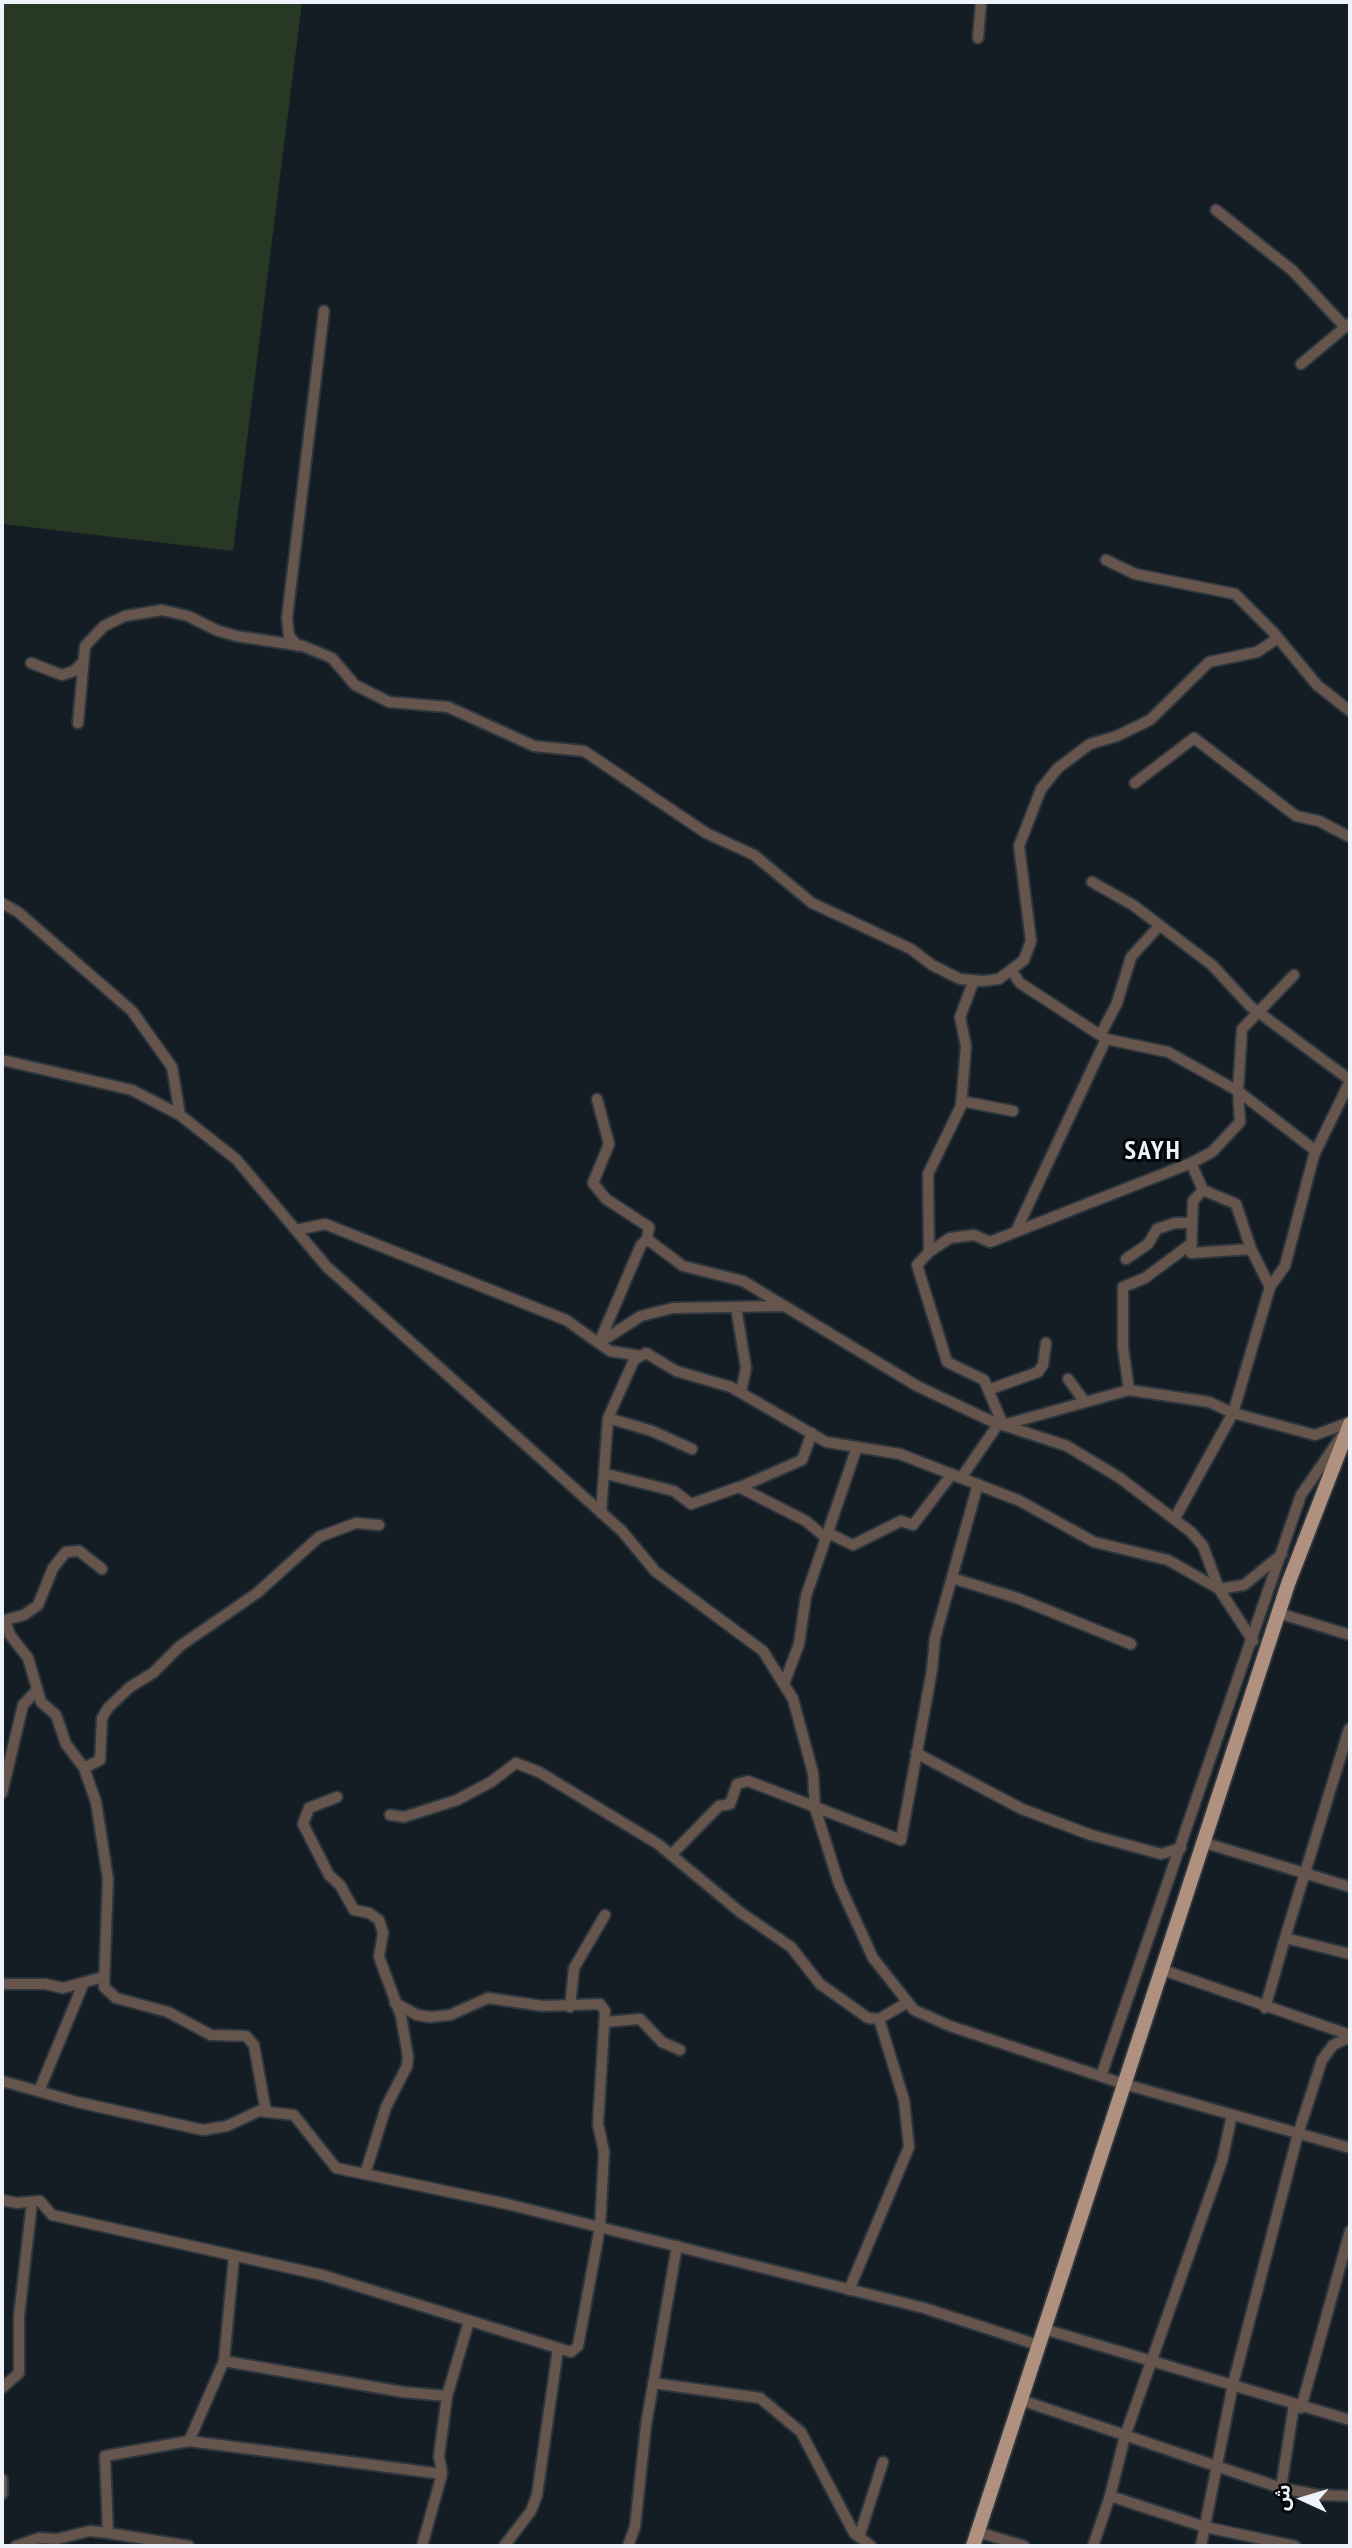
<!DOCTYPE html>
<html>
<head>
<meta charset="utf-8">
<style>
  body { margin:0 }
  #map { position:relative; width:1352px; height:2548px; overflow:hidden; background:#141c24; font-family:"PT Sans Narrow","Noto Sans Arabic",sans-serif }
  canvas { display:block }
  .frame { position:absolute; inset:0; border:4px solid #edf3f8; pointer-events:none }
  .north { position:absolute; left:1268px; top:2464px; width:70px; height:70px; -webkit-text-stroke:5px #040609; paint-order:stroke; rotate:274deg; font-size:19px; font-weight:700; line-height:28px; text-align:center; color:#edf3f8 }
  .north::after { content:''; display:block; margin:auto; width:24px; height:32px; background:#edf3f8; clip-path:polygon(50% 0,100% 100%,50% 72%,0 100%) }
</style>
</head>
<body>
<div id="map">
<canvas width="1352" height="2548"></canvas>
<div class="frame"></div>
<div class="north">ش</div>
</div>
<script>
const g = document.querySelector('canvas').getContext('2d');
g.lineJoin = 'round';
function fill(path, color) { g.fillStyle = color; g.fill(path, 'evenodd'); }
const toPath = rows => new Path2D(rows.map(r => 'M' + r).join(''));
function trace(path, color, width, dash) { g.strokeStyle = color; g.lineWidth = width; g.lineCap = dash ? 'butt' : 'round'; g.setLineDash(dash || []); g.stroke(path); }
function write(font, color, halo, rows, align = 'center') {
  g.font = font + ' "PT Sans Narrow",sans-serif'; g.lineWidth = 6; g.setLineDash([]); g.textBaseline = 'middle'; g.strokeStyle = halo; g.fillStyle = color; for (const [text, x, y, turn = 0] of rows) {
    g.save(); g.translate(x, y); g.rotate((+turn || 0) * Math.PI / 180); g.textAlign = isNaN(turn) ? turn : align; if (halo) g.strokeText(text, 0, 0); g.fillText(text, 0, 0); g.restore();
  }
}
fill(toPath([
  [2,2,302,2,233,551,2,524]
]), '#273924');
const minor = toPath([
  [978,38,981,2],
  [1216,210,1293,271,1344,326],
  [1301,364,1350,323],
  [1106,560,1135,574,1235,594,1274,633,1317,685,1350,711],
  [298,646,289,636,287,618,324,311],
  [31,663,62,675,74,671,83,662],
  [78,723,85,646,104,626,125,616,162,610,188,616,216,630,236,636,303,646,332,658,355,685,389,702,448,707,534,746,584,751,706,833,754,855,812,903,911,949,932,965,960,979,983,981,999,979,1024,960,1031,941,1019,846,1041,789,1058,768,1090,744,1117,736,1150,720,1209,662,1257,652,1278,638],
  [1135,783,1194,738,1296,816,1319,821,1350,837],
  [1092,882,1133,905,1212,965,1250,1006,1350,1080],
  [2,903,18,912,132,1011,172,1067,180,1115],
  [1011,970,1020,983,1106,1039,1016,1231],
  [1101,1034,1117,1003,1131,957,1160,925],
  [1106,1039,1168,1052,1238,1091,1316,1151],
  [2,1060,132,1090,180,1115,236,1159,327,1267,622,1531,655,1571,763,1651,793,1699,813,1773,815,1808,839,1884,873,1958,914,2010,950,2026,1124,2084,1350,2148],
  [597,1099,609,1144,593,1183,606,1199,649,1227,647,1239,683,1266,743,1281,917,1386,991,1421,1067,1446,1120,1478,1191,1532,1203,1546,1219,1589,1244,1585,1282,1554],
  [961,1101,1013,1111],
  [1191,1163,1212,1152,1240,1122,1238,1091,1242,1029,1294,975],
  [1203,1190,1193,1201,1191,1253,1251,1249],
  [296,1230,325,1224,566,1320,610,1351,641,1356],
  [929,1252,928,1174,961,1106,966,1046,960,1017,974,980],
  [1126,1259,1148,1244,1157,1229,1175,1223,1192,1223],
  [1270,1287,1251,1249,1236,1204,1203,1190,1191,1163,990,1242,974,1235,950,1238,929,1252,917,1265,947,1362,984,1380,1003,1425,1129,1390,1209,1402,1233,1413,1315,1435,1350,1422],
  [736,1307,746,1368,741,1392],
  [599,1343,641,1316,673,1308,783,1306],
  [599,1343,641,1245,647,1239],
  [1068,1379,1085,1402],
  [988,1390,1038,1372,1043,1365,1046,1343],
  [1129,1390,1123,1347,1123,1287,1145,1278,1192,1243],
  [608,1418,634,1360,646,1353,676,1371,731,1387,826,1442,900,1454,1020,1501,1094,1542,1168,1560,1219,1589,1253,1641],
  [606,1474,674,1491,691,1504,739,1487,806,1521,826,1538],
  [961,1478,999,1423],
  [738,1488,802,1460,812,1433],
  [601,1513,608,1418,652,1431,692,1449],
  [1175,1518,1233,1413,1270,1287,1285,1266,1314,1155,1350,1081],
  [828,1533,853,1545,901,1521,913,1525,952,1474],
  [102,1569,79,1551,66,1552,53,1568,38,1605,24,1615,5,1620,10,1635,28,1658,41,1702,56,1715,66,1744,84,1768,96,1802,108,1879,104,1987,116,1998,168,2012,211,2035,246,2036,254,2045,266,2112],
  [952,1578,1017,1598,1131,1644],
  [1278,1613,1350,1635],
  [784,1684,799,1644,806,1596,857,1447],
  [916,1753,1022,1809,1091,1835,1161,1854,1181,1848],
  [84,1768,100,1760,102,1718,108,1708,130,1687,153,1673,180,1646,257,1593,319,1537,356,1523,379,1525],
  [2,1793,23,1705,37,1690],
  [337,1797,309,1808,303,1824,329,1875,340,1885,354,1910,369,1913,379,1920,383,1933,379,1957,401,2016,408,2057,407,2066,386,2107,365,2174],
  [390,1815,404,1817,457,1800,491,1782,516,1763,539,1772,658,1844,740,1912,791,1947,820,1984,868,2018,879,2019,908,2002],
  [1202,1842,1350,1887],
  [671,1855,719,1806,730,1804,737,1784,748,1781,901,1840,932,1670,935,1638,978,1484],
  [1285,1938,1349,1729],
  [1160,1969,1350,2035],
  [2,1984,45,1984,63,1988,103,1977],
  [570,2007,574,1968,605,1915],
  [1265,2008,1285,1938,1350,1954],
  [605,2022,640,2019,662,2042,680,2050],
  [1101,2076,1301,1495,1341,1437],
  [2,2081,77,2102,203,2130,227,2126,259,2111,294,2115,336,2168,507,2204,924,2308,1038,2345],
  [39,2091,84,1982],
  [2,2200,17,2203,40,2201,52,2215,322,2275,571,2352,578,2346,600,2227,604,2152,598,2124,605,2011,600,2004,543,2006,488,1998,450,2015,430,2017,417,2015,395,2003],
  [849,2290,909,2147,904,2100,879,2019],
  [1044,2329,1350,2420],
  [224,2361,234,2257],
  [653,2383,760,2398,801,2432,854,2533,871,2546],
  [2,2388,19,2373,19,2316,32,2202],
  [1021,2400,1281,2488,1318,2495,1350,2496],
  [1301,2408,1350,2231],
  [189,2441,224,2361,403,2392,447,2396],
  [2,2479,2,2494],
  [1281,2488,1294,2405],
  [1110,2496,1125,2436,1222,2161,1232,2115],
  [978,2532,1024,2546],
  [859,2537,883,2462],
  [16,2546,39,2538,57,2539,90,2531,108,2533],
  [189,2546,108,2533,105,2456,189,2441,442,2474,439,2456,447,2396,469,2321],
  [422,2546,442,2474],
  [504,2546,531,2511,537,2495,558,2349],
  [628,2546,635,2527,646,2425,677,2246],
  [1093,2546,1110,2496,1205,2527,1295,2546],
  [1201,2546,1233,2384,1298,2134,1322,2060,1333,2045,1350,2037]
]);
const major = toPath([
  [973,2546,1288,1584,1350,1424]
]);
trace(minor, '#2e363d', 14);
trace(major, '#2e363d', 18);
trace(minor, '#65554d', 10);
trace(major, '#b0907e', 14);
g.letterSpacing = '2px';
write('bold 26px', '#edf3f8', '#040609', [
  ["SAYH",1153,1152]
]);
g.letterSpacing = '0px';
</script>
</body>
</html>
